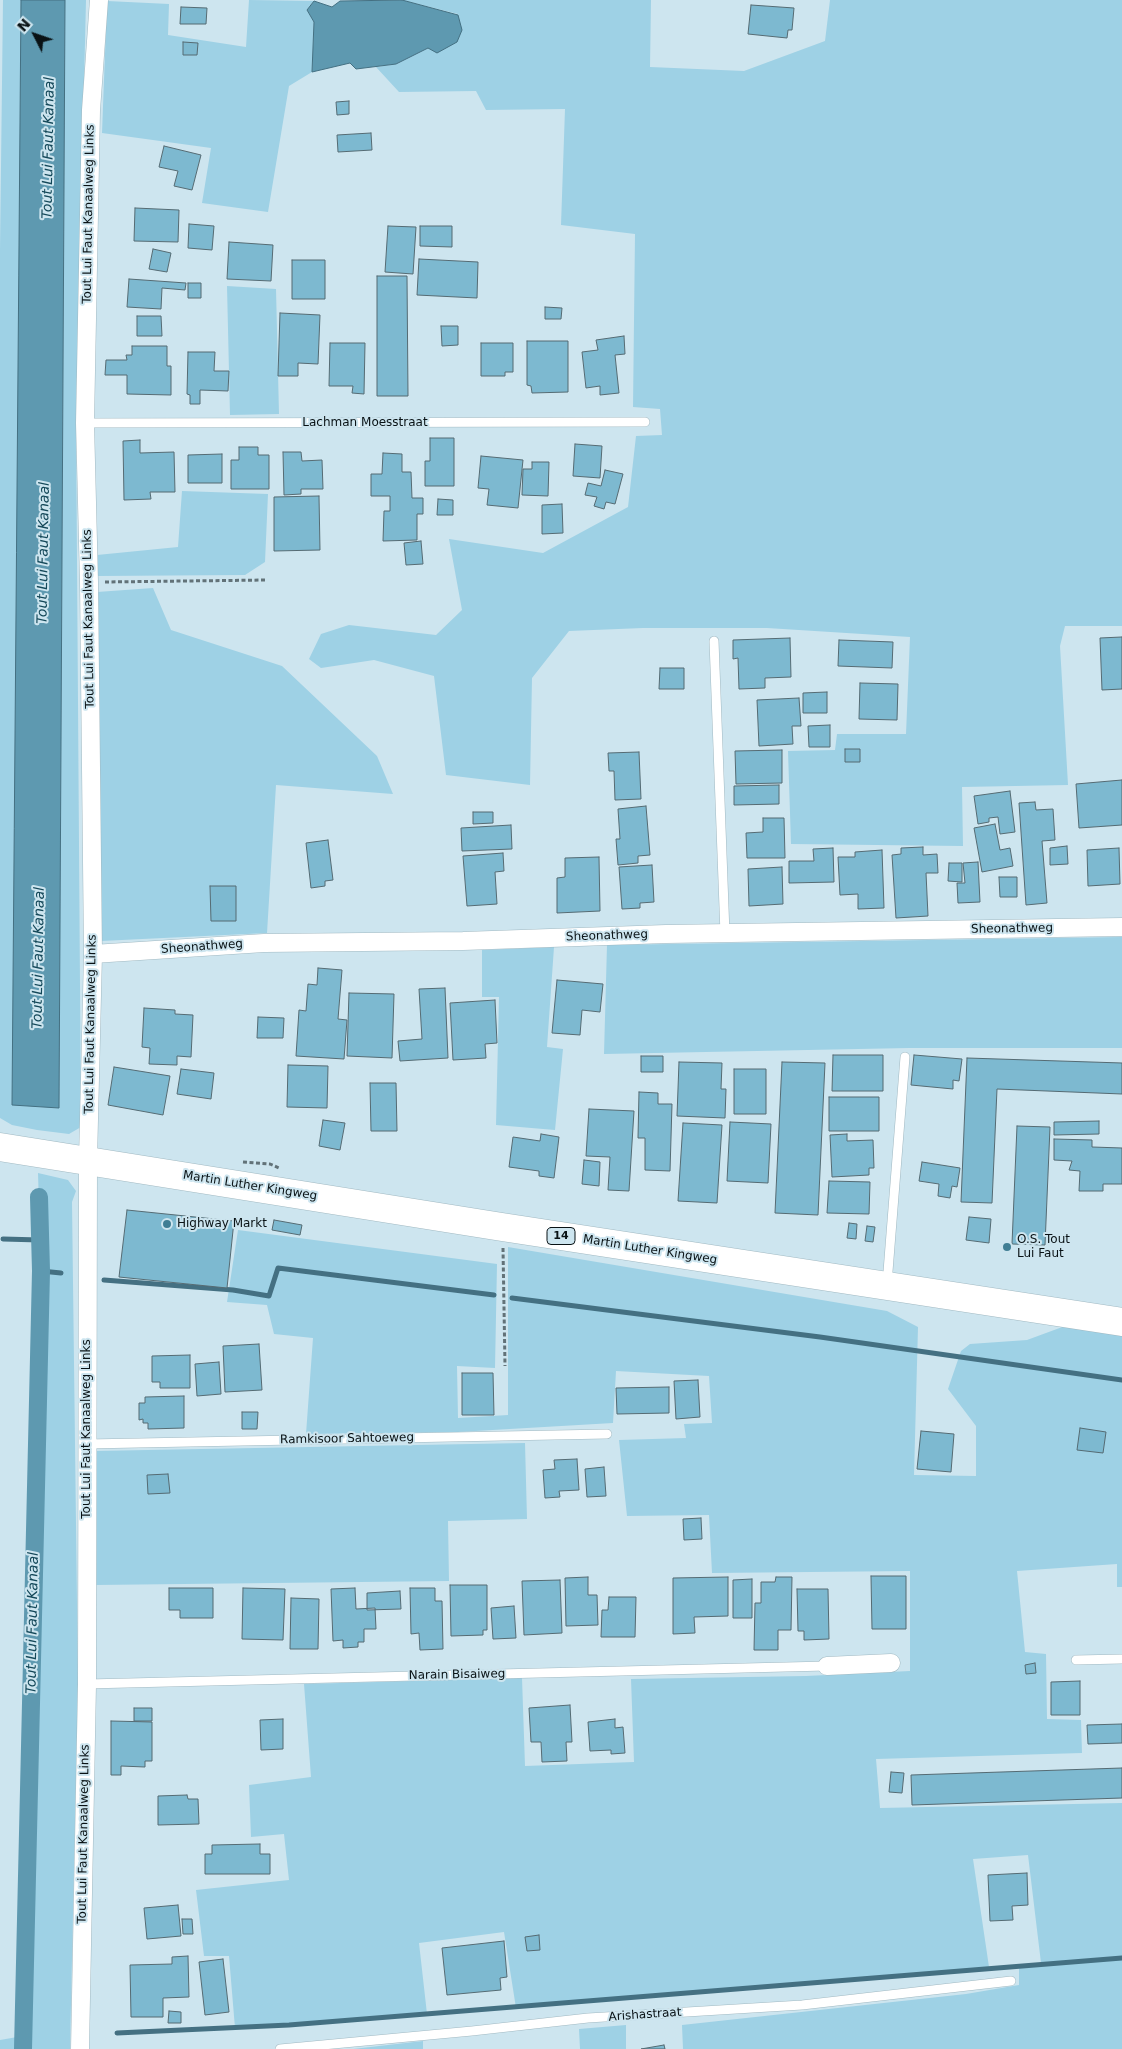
<!DOCTYPE html>
<html>
<head>
<meta charset="utf-8">
<style>
  body { margin:0 }
  #map { position:relative; width:1122px; height:2049px; overflow:hidden; background:#cde5ef; font-family:"DejaVu Sans",sans-serif }
  canvas { display:block }
  .north { position:absolute; left:10px; top:10px; width:50px; height:50px; -webkit-text-stroke:4px #cde5ef; paint-order:stroke; rotate:311deg; font-size:14px; font-weight:700; line-height:20px; text-align:center; color:#091215 }
  .north::after { content:''; display:block; margin:auto; width:18px; height:22px; background:#091215; clip-path:polygon(50% 0,100% 100%,50% 72%,0 100%) }
</style>
</head>
<body>
<div id="map">
<canvas width="1122" height="2049"></canvas>
<div class="north">N</div>
</div>
<script>
const g = document.querySelector('canvas').getContext('2d');
g.lineJoin = 'round';
function fill(path, color) { g.fillStyle = color; g.fill(path, 'evenodd'); }
const toPath = rows => new Path2D(rows.map(r => 'M' + r).join(''));
function trace(path, color, width, dash) { g.strokeStyle = color; g.lineWidth = width; g.lineCap = dash ? 'butt' : 'round'; g.setLineDash(dash || []); g.stroke(path); }
function write(font, color, halo, rows, align = 'center') {
  g.font = font + ' "DejaVu Sans",sans-serif'; g.lineWidth = 4; g.setLineDash([]); g.textBaseline = 'middle'; g.strokeStyle = halo; g.fillStyle = color; for (const [text, x, y, turn = 0] of rows) {
    g.save(); g.translate(x, y); g.rotate((+turn || 0) * Math.PI / 180); g.textAlign = isNaN(turn) ? turn : align; if (halo) g.strokeText(text, 0, 0); g.fillText(text, 0, 0); g.restore();
  }
}
fill(toPath([
  [3,0,21,0,59,1108,65,0,86,0,76,419,81,1127,69,1134,37,1130,12,1125,0,1118,0,250],
  [249,0,314,1,307,10,314,22,312,72,289,86,268,212,202,203,211,148,102,133,107,1,169,4,168,35,246,47],
  [402,0,651,0,650,67,744,71,825,41,830,0,1122,0,1122,626,1065,626,1060,646,1068,785,962,787,963,846,791,844,788,751,835,750,837,734,906,734,910,637,767,628,643,628,569,631,532,678,530,785,446,775,434,676,374,660,321,668,309,659,321,634,349,625,436,635,462,610,449,539,543,553,628,507,636,436,662,435,660,409,633,407,635,234,561,225,565,109,486,110,476,91,399,92,376,67,396,64,428,48,458,14],
  [227,286,276,289,279,414,230,415],
  [182,491,268,494,265,562,245,575,98,576,97,555,178,547],
  [153,588,171,630,282,666,377,756,393,794,276,785,267,933,101,941,97,592],
  [1122,937,1122,1048,909,1048,604,1054,607,945],
  [554,947,547,1047,563,1049,555,1130,496,1125,499,997,482,997,482,950],
  [38,1173,68,1180,76,1191,72,1202,78,1685,70,2049,0,2049,0,2040,23,2036,41,1271],
  [238,1230,497,1264,495,1368,457,1366,458,1418,508,1415,508,1247,887,1311,918,1327,914,1475,976,1476,976,1426,948,1389,961,1351,970,1344,1027,1340,1065,1326,1122,1334,1122,1587,1117,1587,1117,1564,1017,1571,1025,1652,1046,1654,1047,1719,1081,1720,1082,1753,876,1759,880,1808,1122,1803,1122,2049,683,2049,682,2025,966,1994,1019,1985,1019,1965,1041,1963,1028,1855,973,1859,989,1967,516,2008,504,1932,419,1943,427,2014,235,2028,229,1956,204,1956,196,1890,289,1880,284,1834,251,1837,249,1785,311,1777,304,1684,522,1678,525,1766,634,1762,631,1679,806,1676,910,1671,910,1571,712,1573,709,1515,627,1516,619,1440,686,1438,684,1424,712,1423,709,1376,616,1371,613,1423,458,1432,306,1434,313,1338,274,1334,267,1305,227,1302],
  [525,1443,527,1519,448,1521,449,1581,95,1585,94,1451],
  [626,2025,626,2049,580,2049,579,2029],
  [423,2041,423,2049,353,2049]
]), '#9ed1e5');
const water = toPath([
  [21,0,65,0,59,1108,12,1105,21,0],
  [402,0,458,15,462,30,457,42,437,53,428,48,396,64,356,69,350,63,312,72,314,22,307,10,314,1,332,7,340,1,402,0]
]);
fill(water, '#5e99b0');
trace(water, '#447082', 1);
trace(toPath([
  [3,1239,40,1240],
  [41,1271,61,1273],
  [104,1280,233,1290,269,1296,278,1268,494,1295],
  [512,1298,820,1337,1122,1380],
  [117,2033,289,2025,1122,1958]
]), '#447082', 5);
trace(toPath([
  [23,2049,41,1271,39,1197]
]), '#5e99b0', 18);
const building = toPath([
  [751,5,794,8,792,30,788,30,787,38,748,34,751,5],
  [181,7,207,8,206,24,180,24,181,7],
  [183,42,198,43,197,55,183,55,183,42],
  [349,101,349,114,337,115,336,102,349,101],
  [371,133,372,150,338,152,337,135,371,133],
  [164,146,201,155,192,190,174,186,178,171,159,167,164,146],
  [135,208,179,210,178,242,134,241,135,208],
  [189,224,214,226,212,250,188,248,189,224],
  [388,226,416,227,413,274,385,272,388,226],
  [420,226,452,226,452,247,420,246,420,226],
  [229,242,273,245,271,281,227,279,229,242],
  [153,249,171,253,167,272,149,269,153,249],
  [419,259,478,262,477,298,417,295,419,259],
  [292,260,325,260,325,299,292,299,292,260],
  [377,276,407,276,408,396,377,396,377,276],
  [129,279,186,283,185,290,162,288,161,309,127,307,129,279],
  [188,283,201,283,201,298,188,298,188,283],
  [545,307,562,308,561,319,545,319,545,307],
  [280,313,320,315,318,364,298,363,298,376,278,376,280,313],
  [137,316,161,316,162,336,137,336,137,316],
  [441,326,458,326,458,345,442,346,441,326],
  [624,336,625,354,615,355,619,393,600,395,600,386,586,388,582,352,598,350,596,340,624,336],
  [527,341,568,341,568,392,532,393,531,386,527,385,527,341],
  [330,343,365,343,364,394,352,393,353,386,329,386,330,343],
  [481,343,513,343,513,372,505,372,505,376,481,376,481,343],
  [132,346,167,346,167,366,171,366,171,395,127,394,127,375,105,375,106,360,127,360,126,355,132,355,132,346],
  [188,352,215,352,214,371,229,371,228,391,200,390,200,404,190,404,190,395,187,394,188,352],
  [430,438,454,438,454,486,425,486,425,461,430,461,430,438],
  [140,440,140,453,174,452,175,492,150,492,151,499,124,500,123,441,140,440],
  [575,444,602,446,600,478,573,476,575,444],
  [239,447,258,447,258,455,269,455,269,489,231,489,231,460,239,460,239,447],
  [283,452,301,452,302,461,322,460,323,489,301,489,301,494,284,495,283,452],
  [383,453,402,454,402,472,411,472,412,498,423,498,423,514,417,514,417,540,383,541,384,511,390,511,390,496,371,496,371,474,382,474,383,453],
  [222,454,222,483,188,483,188,455,222,454],
  [481,456,523,460,518,508,487,505,489,489,478,488,481,456],
  [532,462,549,462,548,496,522,495,523,469,532,469,532,462],
  [605,470,623,474,615,504,606,502,604,509,594,506,597,497,585,495,588,483,601,486,605,470],
  [319,496,320,550,274,551,274,497,319,496],
  [438,499,453,500,453,515,437,515,438,499],
  [562,504,563,533,542,534,542,505,562,504],
  [421,541,423,564,406,565,404,543,421,541],
  [1122,637,1122,689,1102,690,1100,638,1122,637],
  [790,638,791,677,765,678,765,688,739,689,738,658,733,659,733,640,790,638],
  [839,640,893,642,892,668,838,666,839,640],
  [660,668,684,668,684,689,659,689,660,668],
  [860,683,898,684,897,720,859,719,860,683],
  [827,692,827,713,803,713,803,693,827,692],
  [799,698,801,726,792,726,793,744,759,746,757,700,799,698],
  [830,725,830,747,809,747,808,726,830,725],
  [845,749,860,749,860,762,845,762,845,749],
  [782,750,782,783,736,784,735,751,782,750],
  [639,752,641,799,615,800,614,771,609,771,608,753,639,752],
  [1122,780,1122,825,1079,828,1076,784,1122,780],
  [779,785,779,804,734,805,734,786,779,785],
  [1010,791,1015,832,1000,834,998,817,989,818,989,822,978,824,974,796,1010,791],
  [1035,802,1036,810,1053,809,1055,840,1042,841,1047,903,1026,905,1019,803,1035,802],
  [646,806,650,855,638,856,638,863,618,865,616,839,620,839,618,809,646,806],
  [473,812,493,812,493,823,473,824,473,812],
  [763,818,784,818,785,858,747,858,746,833,763,832,763,818],
  [995,824,1000,850,1010,848,1013,866,982,872,974,828,995,824],
  [511,825,512,849,462,851,461,828,511,825],
  [328,840,333,880,325,881,325,886,311,888,306,843,328,840],
  [1067,846,1068,864,1050,865,1050,848,1067,846],
  [923,847,923,855,937,854,938,873,926,873,928,916,896,918,892,855,901,854,901,848,923,847],
  [833,848,834,882,789,883,789,861,814,861,813,849,833,848],
  [1119,848,1120,884,1088,886,1087,850,1119,848],
  [882,850,884,908,858,909,858,894,840,895,838,857,855,857,855,852,882,850],
  [503,853,504,871,495,872,497,904,467,906,463,856,503,853],
  [599,857,600,911,557,913,557,878,565,877,565,858,599,857],
  [978,862,980,902,958,903,957,883,965,883,963,863,978,862],
  [949,863,962,863,962,882,948,881,949,863],
  [652,865,654,902,640,903,640,908,622,909,619,867,652,865],
  [782,867,783,904,749,906,748,869,782,867],
  [999,877,1017,877,1017,897,1000,897,999,877],
  [210,886,236,886,236,921,211,921,210,886],
  [318,968,342,970,338,1019,347,1020,344,1059,296,1056,299,1010,306,1011,308,984,317,985,318,968],
  [557,980,603,984,600,1012,582,1010,580,1035,552,1033,557,980],
  [445,988,448,1058,400,1061,398,1041,422,1039,419,989,445,988],
  [349,993,394,994,392,1058,347,1056,349,993],
  [495,1000,497,1043,485,1044,486,1058,453,1060,450,1003,495,1000],
  [144,1008,175,1010,175,1014,193,1015,191,1057,177,1056,177,1065,149,1064,150,1048,142,1047,144,1008],
  [258,1017,284,1018,283,1038,257,1038,258,1017],
  [833,1055,883,1055,883,1091,832,1091,833,1055],
  [914,1055,962,1059,959,1081,953,1080,953,1089,911,1085,914,1055],
  [641,1056,663,1056,663,1072,641,1072,641,1056],
  [967,1058,1122,1063,1122,1094,997,1089,992,1203,961,1202,967,1058],
  [679,1062,722,1063,721,1089,726,1089,725,1118,677,1116,679,1062],
  [782,1062,825,1063,818,1215,775,1213,782,1062],
  [288,1065,328,1066,327,1108,287,1107,288,1065],
  [114,1067,170,1076,163,1115,108,1105,114,1067],
  [181,1069,214,1073,211,1099,177,1094,181,1069],
  [734,1069,766,1069,766,1114,734,1114,734,1069],
  [370,1083,396,1083,397,1131,371,1131,370,1083],
  [639,1092,658,1093,658,1104,672,1104,670,1171,645,1170,645,1138,638,1138,639,1092],
  [829,1097,879,1097,879,1131,829,1131,829,1097],
  [589,1109,634,1111,629,1191,608,1190,610,1157,586,1156,589,1109],
  [323,1120,345,1123,340,1150,319,1146,323,1120],
  [1099,1121,1099,1134,1054,1135,1054,1122,1099,1121],
  [730,1122,771,1124,768,1183,727,1181,730,1122],
  [683,1123,722,1125,717,1203,678,1201,683,1123],
  [1017,1126,1050,1127,1045,1245,1012,1244,1017,1126],
  [541,1134,559,1137,554,1178,539,1176,539,1171,509,1167,513,1137,540,1141,541,1134],
  [847,1134,847,1141,873,1140,874,1168,869,1168,869,1175,832,1177,830,1135,847,1134],
  [1054,1139,1092,1140,1092,1147,1122,1148,1122,1184,1103,1184,1103,1191,1079,1191,1080,1171,1069,1170,1072,1161,1054,1160,1054,1139],
  [584,1160,600,1162,599,1186,582,1184,584,1160],
  [922,1162,960,1168,957,1187,952,1186,950,1198,938,1196,939,1184,919,1181,922,1162],
  [829,1181,870,1182,869,1214,827,1213,829,1181],
  [127,1210,234,1221,227,1288,119,1277,127,1210],
  [969,1217,991,1219,989,1243,966,1240,969,1217],
  [274,1220,302,1225,300,1235,272,1230,274,1220],
  [849,1223,857,1224,856,1239,847,1238,849,1223],
  [867,1226,875,1227,873,1242,865,1241,867,1226],
  [259,1344,262,1390,225,1392,223,1346,259,1344],
  [190,1355,190,1388,160,1388,160,1382,152,1382,152,1356,190,1355],
  [219,1362,221,1394,197,1396,195,1364,219,1362],
  [462,1373,493,1373,494,1415,462,1415,462,1373],
  [698,1380,700,1417,676,1419,674,1381,698,1380],
  [669,1387,669,1413,617,1414,616,1388,669,1387],
  [184,1396,184,1428,148,1429,148,1423,143,1423,143,1419,139,1420,139,1403,145,1403,145,1397,184,1396],
  [242,1412,258,1412,257,1429,242,1429,242,1412],
  [1080,1428,1106,1432,1103,1453,1077,1450,1080,1428],
  [921,1431,954,1434,951,1472,917,1469,921,1431],
  [577,1459,579,1490,559,1491,560,1497,545,1498,543,1470,555,1469,554,1460,577,1459],
  [604,1467,606,1496,587,1497,585,1469,604,1467],
  [168,1474,170,1493,148,1494,147,1475,168,1474],
  [701,1518,702,1539,684,1540,683,1519,701,1518],
  [871,1576,906,1576,906,1629,872,1629,871,1576],
  [588,1577,588,1595,597,1595,598,1625,566,1626,565,1578,588,1577],
  [728,1577,728,1616,694,1617,695,1633,673,1634,673,1578,728,1577],
  [776,1577,792,1577,791,1630,778,1630,778,1650,754,1650,755,1603,761,1603,761,1582,775,1582,776,1577],
  [752,1579,752,1618,733,1618,733,1580,752,1579],
  [560,1580,562,1633,524,1635,522,1581,560,1580],
  [450,1585,487,1585,487,1630,483,1630,483,1635,451,1636,450,1585],
  [169,1588,213,1588,213,1618,180,1618,180,1610,169,1610,169,1588],
  [243,1588,285,1589,283,1640,242,1639,243,1588],
  [355,1588,356,1609,375,1608,376,1629,364,1629,364,1642,358,1642,358,1647,343,1648,343,1640,333,1641,331,1589,355,1588],
  [410,1588,435,1588,435,1601,442,1601,443,1649,420,1650,419,1633,411,1634,410,1588],
  [797,1589,828,1589,829,1639,804,1640,804,1631,798,1631,797,1589],
  [400,1591,401,1609,367,1610,367,1593,400,1591],
  [609,1597,636,1597,635,1637,601,1637,602,1610,608,1610,609,1597],
  [291,1598,319,1599,318,1649,290,1649,291,1598],
  [514,1606,516,1638,493,1639,491,1608,514,1606],
  [1035,1663,1036,1673,1026,1674,1025,1665,1035,1663],
  [1080,1681,1080,1715,1051,1715,1051,1682,1080,1681],
  [570,1705,572,1742,566,1742,567,1761,542,1762,541,1742,531,1742,529,1708,570,1705],
  [134,1708,152,1708,152,1721,134,1721,134,1708],
  [283,1719,283,1749,261,1750,260,1720,283,1719],
  [615,1719,615,1728,623,1727,625,1753,611,1754,611,1750,590,1751,588,1722,615,1719],
  [111,1721,152,1722,152,1761,145,1761,145,1767,121,1766,121,1775,111,1775,111,1721],
  [1122,1724,1122,1743,1088,1744,1087,1725,1122,1724],
  [1122,1768,1122,1798,912,1805,911,1775,1122,1768],
  [891,1772,904,1773,902,1793,889,1792,891,1772],
  [187,1795,188,1799,198,1799,199,1824,158,1825,158,1796,187,1795],
  [260,1844,260,1854,270,1854,270,1874,205,1874,205,1854,212,1854,212,1845,260,1844],
  [1027,1873,1028,1905,1012,1906,1013,1920,990,1921,988,1875,1027,1873],
  [178,1905,181,1936,147,1939,144,1908,178,1905],
  [182,1919,192,1919,193,1934,183,1934,182,1919],
  [539,1935,540,1950,527,1951,525,1937,539,1935],
  [504,1941,507,1977,500,1978,501,1990,447,1995,442,1948,504,1941],
  [188,1956,189,1997,163,1998,163,2017,131,2017,130,1965,172,1964,172,1957,188,1956],
  [223,1959,229,2012,205,2015,199,1962,223,1959],
  [169,2011,181,2012,181,2023,168,2023,169,2011],
  [664,2045,665,2049,641,2049,664,2045]
]);
fill(building, '#7db9d0');
trace(building, '#556b73', 1);
const lane = toPath([
  [85,423,645,422],
  [714,641,725,934],
  [887,1284,905,1057],
  [87,1444,607,1434],
  [1076,1660,1122,1659],
  [87,1684,827,1666],
  [280,2049,472,2031,588,2018,802,2005,1011,1981]
]);
const street = toPath([
  [93,954,264,943,463,941,666,934,1122,927],
  [827,1666,891,1663],
  [80,2049,87,1684,88,1160,93,954,89,582,85,423,91,110,99,0]
]);
const primary = toPath([
  [0,1147,502,1227,1122,1322]
]);
trace(lane, '#a1b9c2', 10);
trace(street, '#a1b9c2', 19);
trace(primary, '#a1b9c2', 29);
trace(toPath([
  [105,582,266,580],
  [243,1162,270,1164,279,1168],
  [503,1248,505,1366]
]), '#627278', 3, [4, 2.5]);
trace(lane, '#fff', 9);
trace(street, '#fff', 18);
trace(primary, '#fff', 28);
for (const [x, y, r, color] of [
  [167,1224,5,"#407e94"],
  [1007,1247,5,"#407e94"]
]) { const dot = new Path2D(); dot.arc(x, y, r, 0, 2 * Math.PI); g.fillStyle = color; g.fill(dot); trace(dot, '#cde5ef', 2); }
for (const [x, y, w] of [
  [561,1236,28]
]) { const box = new Path2D(); box.roundRect(x - w / 2, y - 8.5, w, 17, 4); g.fillStyle = '#cde5ef'; g.fill(box); trace(box, '#091215', 1); }
write('bold 11px', '#091215', null, [
  ["14",561,1236]
]);
write('12px', '#091215', '#cde5ef', [
  ["Tout Lui Faut Kanaalweg Links",89,214,-89],
  ["Lachman Moesstraat",365,423],
  ["Tout Lui Faut Kanaalweg Links",89,619,-91],
  ["Sheonathweg",1012,929,-1],
  ["Sheonathweg",607,936,-2],
  ["Sheonathweg",202,947,-4],
  ["Tout Lui Faut Kanaalweg Links",91,1024,-89],
  ["Martin Luther Kingweg",250,1186,9],
  ["Martin Luther Kingweg",650,1250,9],
  ["Tout Lui Faut Kanaalweg Links",87,1429,-90],
  ["Ramkisoor Sahtoeweg",347,1439,-1],
  ["Narain Bisaiweg",457,1675,-1],
  ["Tout Lui Faut Kanaalweg Links",84,1834,-89],
  ["Arishastraat",645,2015,-4]
]);
write('12px', '#091215', '#cde5ef', [
  ["Highway Markt",177,1224],
  ["O.S. Tout",1017,1240],
  ["Lui Faut",1017,1254]
], 'left');
write('italic 14px', '#144859', '#cde5ef', [
  ["Tout Lui Faut Kanaal",49,148,-89],
  ["Tout Lui Faut Kanaal",44,553,-89],
  ["Tout Lui Faut Kanaal",39,958,-89],
  ["Tout Lui Faut Kanaal",33,1623,-89]
]);
</script>
</body>
</html>
